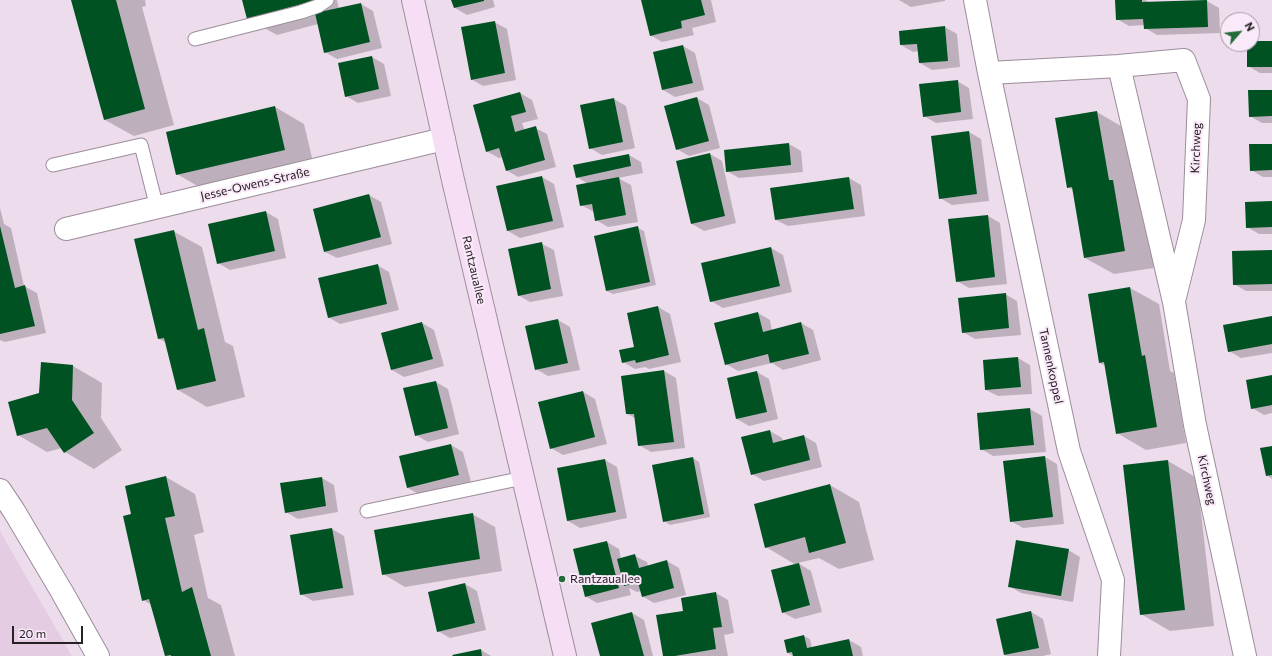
<!DOCTYPE html>
<html>
<head>
<meta charset="utf-8">
<style>
  body { margin:0 }
  #map { position:relative; width:1272px; height:656px; overflow:hidden; background:#eddcec; font-family:Commissioner,sans-serif }
  canvas { display:block }
  .north { position:absolute; left:1220px; top:12px; width:40px; height:40px; box-sizing:border-box; background:#fae9f9; border:1px solid #a699a5; border-radius:50%; rotate:62deg; font-size:11px; font-weight:700; line-height:16px; text-align:center; color:#272126 }
  .north::after { content:''; display:block; margin:auto; width:14px; height:18px; background:#226c39; clip-path:polygon(50% 0,100% 100%,50% 72%,0 100%) }
  .scale { position:absolute; left:12px; top:626px; width:71px; height:18px; box-sizing:border-box; border:2px solid #272126; border-top:0; padding-left:5px; font-size:12px; line-height:14px; white-space:nowrap; color:#272126; -webkit-text-stroke:3px #fae9f9; paint-order:stroke }
</style>
</head>
<body>
<div id="map">
<canvas width="1272" height="656"></canvas>
<div class="north">N</div>
<div class="scale">20 m</div>
</div>
<script>
const g = document.querySelector('canvas').getContext('2d');
g.lineJoin = 'round';
function fill(path, color) { g.fillStyle = color; g.fill(path, 'evenodd'); }
const toPath = rows => new Path2D(rows.map(r => 'M' + r).join(''));
function trace(path, color, width, dash) { g.strokeStyle = color; g.lineWidth = width; g.lineCap = dash ? 'butt' : 'round'; g.setLineDash(dash || []); g.stroke(path); }
function write(font, color, halo, rows, align = 'center') {
  g.font = font + ' Commissioner,sans-serif'; g.lineWidth = 4; g.setLineDash([]); g.textBaseline = 'middle'; g.strokeStyle = halo; g.fillStyle = color; for (const [text, x, y, turn = 0] of rows) {
    g.save(); g.translate(x, y); g.rotate((+turn || 0) * Math.PI / 180); g.textAlign = isNaN(turn) ? turn : align; if (halo) g.strokeText(text, 0, 0); g.fillText(text, 0, 0); g.restore();
  }
}
fill(toPath([
  [0,531,72,656,0,656]
]), '#e4cde2');
fill(toPath([
  [78,0,145,0,146,6,142,7,174,125,134,136,105,120],
  [243,0,337,0,339,9,361,4,373,11,382,48,337,59,325,52,318,24,277,35,248,19],
  [453,0,493,0,495,7,467,15,455,8],
  [642,0,711,0,716,22,692,28,694,35,662,42,650,35],
  [899,0,945,0,945,1,911,7],
  [1116,0,1145,0,1151,3,1207,1,1219,8,1220,33,1157,35,1145,28,1144,25,1129,26,1117,19],
  [494,22,507,29,516,80,483,86,471,79],
  [945,27,957,34,960,67,932,70,920,63,918,51,913,52,901,45],
  [1252,42,1272,42,1272,73,1260,73,1248,66,1248,44,1252,44],
  [683,46,695,53,704,90,675,97,663,90,654,53],
  [372,57,384,64,391,96,358,103,346,96],
  [957,81,969,88,973,119,936,123,924,116],
  [1272,91,1272,123,1262,123,1250,116],
  [520,93,532,100,538,119,522,123,525,131,535,128,547,134,556,167,518,177,506,170,503,157,499,158,486,151],
  [697,98,709,105,720,148,689,156,677,149],
  [614,99,626,106,635,148,602,155,590,148],
  [275,107,304,124,314,166,206,191,177,174],
  [1097,112,1126,129,1138,196,1142,198,1154,268,1114,274,1085,258,1073,190,1068,187,1056,119],
  [969,132,981,139,989,201,952,205,940,198],
  [789,144,801,151,803,172,739,178,727,171],
  [1272,145,1272,177,1263,177,1251,170],
  [710,154,722,161,736,223,704,231,692,224],
  [629,155,641,162,643,173,618,178,631,185,638,222,608,227,596,220,594,212,581,205,588,184,577,177],
  [542,177,554,184,564,227,520,238,508,231,498,187],
  [849,178,861,185,865,216,788,226,776,220,771,188],
  [369,195,381,202,392,244,337,258,325,252],
  [1272,202,1272,234,1259,234,1247,227],
  [0,208,4,224,11,228,24,286,37,293,46,333,5,342,0,340],
  [266,212,278,219,286,258,230,270,218,263],
  [988,216,1000,223,1007,284,969,288,957,281],
  [638,228,644,231,656,285,613,294,607,291],
  [173,231,202,247,225,342,233,346,245,397,207,407,178,390,167,343,159,339],
  [542,244,554,250,563,296,530,302,518,295],
  [771,248,783,255,792,292,723,308,711,301],
  [1272,251,1272,291,1246,291,1234,284],
  [377,265,389,272,399,310,340,324,328,317],
  [1130,288,1159,304,1170,371,1174,373,1186,443,1146,450,1117,433,1106,366,1100,363,1089,295],
  [1005,294,1017,301,1021,335,975,339,963,332],
  [658,307,670,314,681,362,649,369,645,367,635,369,623,362,635,348],
  [758,313,770,320,772,331,801,323,813,330,821,360,783,370,772,363,738,371,726,364],
  [1272,317,1272,353,1241,358,1229,351],
  [558,320,570,327,580,370,548,376,536,369],
  [422,323,434,330,444,366,404,377,392,370,382,334],
  [1018,358,1030,365,1032,394,998,396,986,390,984,361],
  [73,366,102,383,101,418,122,450,94,469,65,452,62,448,47,452,18,435,40,394],
  [664,371,676,378,685,448,651,452,639,445,635,418,627,414,622,377],
  [757,372,769,379,778,419,749,426,737,419,728,379],
  [1272,376,1272,413,1264,415,1252,408],
  [436,382,448,389,459,434,428,442,416,435,405,389],
  [583,392,595,399,607,444,563,455,551,448],
  [1030,409,1042,416,1046,452,993,456,981,449,978,414],
  [770,431,782,438,783,442,804,436,816,443,822,467,764,481,752,474],
  [451,445,463,452,471,482,420,495,408,488],
  [1272,447,1272,479,1267,475],
  [1045,457,1057,464,1064,524,1023,528,1011,521],
  [693,458,699,462,710,517,670,525,664,521],
  [605,460,617,467,627,518,580,528,568,521],
  [1168,461,1197,478,1214,626,1170,631,1141,614],
  [166,477,195,494,204,532,194,535,208,598,221,605,235,656,166,656,152,605,143,600,133,515],
  [322,478,334,485,338,512,298,519,286,512],
  [830,485,859,502,874,560,839,569,819,558,798,563,811,571,822,612,795,619,782,612,796,565,766,547],
  [472,514,495,527,502,571,405,587,383,574],
  [332,529,344,536,354,595,313,601,301,594,291,535],
  [607,542,619,549,621,559,635,556,647,562,648,566,667,561,679,568,686,595,654,603,642,596,641,591,637,592,629,588,631,595,597,603,585,596],
  [1068,550,1080,557,1073,602,1021,593,1009,586],
  [465,584,477,591,486,630,450,638,438,631],
  [716,593,728,600,734,633,724,635,728,656,664,656,684,611],
  [1031,612,1043,619,1051,654,1043,656,1007,656,1005,655],
  [632,613,644,620,653,656,601,656],
  [804,636,810,639,812,648,849,640,861,647,863,656,793,656,788,653],
  [481,650,491,656,454,656]
]), '#0003');
fill(toPath([
  [71,0,116,0,145,109,104,120],
  [242,0,312,0,313,1,247,19],
  [451,0,484,0,484,1,454,8],
  [641,0,701,0,705,15,681,21,682,28,650,36],
  [1115,0,1142,0,1142,2,1207,0,1208,27,1144,29,1143,19,1116,20],
  [361,3,370,42,324,53,315,13],
  [495,21,505,73,471,80,461,27],
  [945,26,948,61,919,63,917,44,900,45,899,31],
  [1252,41,1272,41,1272,67,1247,67,1247,44,1252,44],
  [683,45,693,83,662,90,653,52],
  [372,56,379,89,345,97,338,63],
  [958,80,961,112,923,117,919,84],
  [1248,90,1272,90,1272,116,1249,117],
  [520,92,526,112,511,116,515,132,536,126,545,160,506,171,499,148,486,152,473,105],
  [697,97,709,141,676,150,664,106],
  [614,98,623,142,589,149,580,105],
  [275,106,285,150,176,175,166,132],
  [1097,111,1109,180,1113,180,1125,251,1084,258,1072,187,1067,188,1055,118],
  [969,131,977,194,939,199,931,136],
  [789,143,791,165,726,172,724,150],
  [1249,144,1272,144,1272,170,1250,171],
  [710,153,725,216,691,224,676,161],
  [629,154,631,166,576,178,573,165],
  [542,176,553,221,507,231,496,186],
  [619,177,626,215,595,221,592,204,580,206,576,185],
  [849,177,854,209,775,220,770,188],
  [369,194,381,237,324,252,313,209],
  [1272,201,1272,227,1246,228,1245,202],
  [266,211,275,251,217,264,208,224],
  [988,215,995,277,956,282,948,219],
  [0,226,15,288,25,285,35,326,0,334],
  [638,226,650,282,606,291,594,236],
  [174,230,198,330,204,328,216,381,177,390,164,338,158,339,134,239],
  [542,242,551,289,518,296,508,249],
  [771,247,780,286,710,302,701,263],
  [1272,250,1272,284,1233,285,1232,251],
  [378,264,387,304,328,318,318,278],
  [1130,287,1142,356,1145,355,1157,427,1116,434,1104,362,1099,363,1088,294],
  [1006,293,1009,328,962,333,958,298],
  [658,306,669,355,636,363,635,360,622,363,619,350,634,347,627,313],
  [758,312,763,332,801,322,809,354,770,363,768,354,725,365,714,323],
  [1272,316,1272,344,1228,352,1223,325],
  [558,319,568,363,535,370,525,326],
  [422,322,433,359,391,370,381,333],
  [1018,357,1021,387,985,390,983,360],
  [41,362,73,365,72,400,94,433,64,453,47,428,17,436,8,402,39,393],
  [664,370,674,442,638,446,634,414,626,414,621,376],
  [757,371,767,412,736,419,727,378],
  [1272,375,1272,405,1251,409,1246,380],
  [436,381,448,428,415,436,403,388],
  [583,391,595,437,550,449,538,402],
  [1030,408,1034,445,980,450,977,413],
  [770,430,773,443,804,435,810,460,751,475,741,437],
  [451,444,459,475,407,488,399,456],
  [1272,446,1272,475,1266,476,1260,448],
  [1045,456,1053,517,1010,522,1003,461],
  [693,457,704,514,663,522,652,465],
  [605,459,616,512,567,521,557,468],
  [1168,460,1185,610,1140,615,1123,465],
  [166,476,175,516,165,518,182,592,192,587,211,656,171,656,171,655,165,656,149,599,142,601,123,516,131,514,125,486],
  [322,477,326,506,285,513,280,483],
  [830,484,846,543,809,553,805,537,765,548,754,504],
  [473,513,480,559,382,575,374,530],
  [332,528,343,588,300,595,290,535],
  [1016,540,1069,549,1061,596,1008,587],
  [607,541,619,588,585,597,573,549],
  [635,554,639,568,667,560,674,588,642,597,638,583,624,586,617,559],
  [799,563,810,605,782,613,771,570],
  [465,583,475,623,437,632,428,592],
  [716,592,722,627,713,628,716,649,675,656,663,656,656,615,683,611,681,598],
  [1031,611,1039,648,1004,655,996,619],
  [632,612,644,656,600,656,591,623],
  [804,635,807,648,849,639,853,656,793,656,792,652,787,653,784,640],
  [481,649,482,656,453,656,452,655]
]), '#005222');
const lane = toPath([
  [195,39,301,12,318,6,327,0],
  [53,165,141,145,157,208],
  [367,511,523,478]
]);
const street = toPath([
  [975,0,989,73,1119,66,1184,60,1199,99,1194,220,1175,297],
  [1119,66,1174,302,1195,425,1245,656],
  [989,73,1069,451,1113,580,1109,656],
  [66,229,444,139],
  [0,490,14,511,62,592,98,656]
]);
const secondary = toPath([
  [413,0,453,180,565,656]
]);
trace(lane, '#9c8d9b', 15);
trace(street, '#9c8d9b', 24);
trace(secondary, '#9c8d9b', 24);
trace(lane, '#fff', 13);
trace(street, '#fff', 22);
trace(secondary, '#f6def5', 22);
for (const [x, y, r, color] of [
  [562,579,4,"#226c39"]
]) { const dot = new Path2D(); dot.arc(x, y, r, 0, 2 * Math.PI); g.fillStyle = color; g.fill(dot); trace(dot, '#fae9f9', 1.5); }
write('12px', '#272126', '#fae9f9', [
  ["Kirchweg",1196,148,-88],
  ["Jesse-Owens-Straße",255,184,-13],
  ["Rantzauallee",474,270,77],
  ["Tannenkoppel",1051,366,78],
  ["Kirchweg",1207,480,78]
]);
write('12px', '#272126', '#fae9f9', [
  ["Rantzauallee",570,579]
], 'left');
</script>
</body>
</html>
